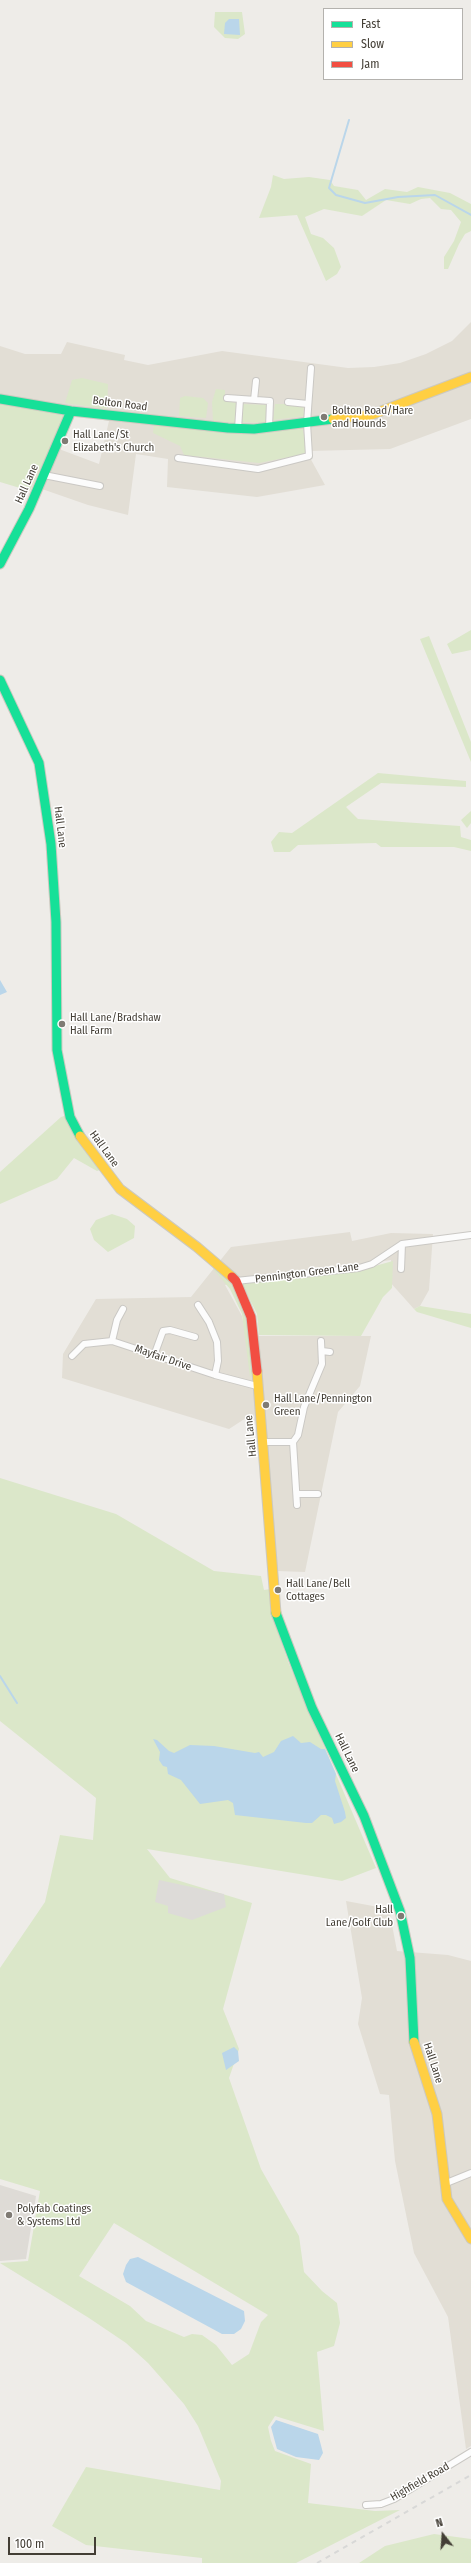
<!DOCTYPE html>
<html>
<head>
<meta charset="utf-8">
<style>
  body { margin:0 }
  #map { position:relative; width:471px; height:2563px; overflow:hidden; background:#eeece8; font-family:"Fira Sans Condensed",sans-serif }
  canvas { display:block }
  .legend { position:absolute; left:323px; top:8px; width:140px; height:72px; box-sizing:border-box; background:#fff; border:1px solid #b4b2ae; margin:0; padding:5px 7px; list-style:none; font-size:12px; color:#433e35 }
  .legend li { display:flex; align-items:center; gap:8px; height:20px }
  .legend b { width:20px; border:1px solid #b4b2ae }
  .north { position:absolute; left:423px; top:2515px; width:40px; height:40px; -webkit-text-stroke:3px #fff; paint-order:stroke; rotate:343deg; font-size:11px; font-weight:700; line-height:16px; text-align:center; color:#433e35 }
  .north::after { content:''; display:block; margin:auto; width:14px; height:18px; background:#433e35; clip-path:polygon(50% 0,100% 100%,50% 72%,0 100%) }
  .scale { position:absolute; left:8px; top:2537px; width:88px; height:18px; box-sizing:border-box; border:2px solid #433e35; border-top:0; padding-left:5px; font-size:12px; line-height:14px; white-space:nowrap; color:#433e35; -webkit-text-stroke:3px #fff; paint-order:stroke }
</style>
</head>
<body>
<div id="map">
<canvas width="471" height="2563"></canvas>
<ul class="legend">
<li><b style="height:5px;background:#16e098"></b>Fast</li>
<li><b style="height:5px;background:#ffcf43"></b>Slow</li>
<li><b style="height:5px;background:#f24e42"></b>Jam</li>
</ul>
<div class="north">N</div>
<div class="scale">100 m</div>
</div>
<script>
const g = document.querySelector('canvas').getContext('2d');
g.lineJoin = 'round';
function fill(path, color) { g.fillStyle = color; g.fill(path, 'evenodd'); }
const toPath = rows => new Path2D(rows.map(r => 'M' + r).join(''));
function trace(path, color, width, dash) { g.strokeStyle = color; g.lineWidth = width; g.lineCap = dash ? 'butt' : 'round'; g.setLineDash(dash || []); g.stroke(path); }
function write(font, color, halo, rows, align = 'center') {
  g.font = font + ' "Fira Sans Condensed",sans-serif'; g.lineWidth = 3; g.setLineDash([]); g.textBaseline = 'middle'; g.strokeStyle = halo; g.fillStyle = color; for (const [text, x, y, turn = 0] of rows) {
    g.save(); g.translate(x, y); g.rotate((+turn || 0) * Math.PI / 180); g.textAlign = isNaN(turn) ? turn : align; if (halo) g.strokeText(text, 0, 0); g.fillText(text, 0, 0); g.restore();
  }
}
fill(toPath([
  [471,322,471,419,390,449,309,451,309,456,325,485,257,497,167,487,168,459,136,454,128,515,88,505,42,489,59,449,99,464,109,421,0,404,0,346,25,354,61,354,67,342,125,355,124,360,148,365,222,351,348,368,374,367,400,363,426,354,452,341],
  [350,1232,352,1241,391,1233,433,1234,429,1290,420,1306,414,1309,389,1281,391,1260,225,1285,242,1316,246,1336,371,1336,360,1386,338,1412,305,1572,277,1571,266,1424,246,1418,229,1429,62,1378,63,1354,96,1299,191,1297,231,1247],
  [346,1901,389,1909,397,1951,448,1955,471,1961,471,2446,466,2449,448,2317,414,2253,395,2161,389,2095,380,2094,358,2024,362,1998]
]), '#e2ded5');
fill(toPath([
  [0,2185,36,2196,26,2259,0,2261]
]), '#dedbd6');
fill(toPath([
  [215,12,242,12,245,34,238,39,225,38,214,27],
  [273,175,284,179,309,177,330,180,334,186,358,190,366,200,385,189,407,192,418,187,450,193,471,204,471,231,465,234,459,244,448,269,444,269,444,257,454,241,461,222,451,210,441,209,430,198,421,199,410,204,386,200,362,216,324,209,305,217,311,234,323,238,334,248,341,267,337,274,326,281,297,215,259,218,271,187],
  [82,378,108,384,107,409,65,403,72,380],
  [216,389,225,390,225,401,237,403,236,423,213,421,212,402],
  [185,396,203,398,208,403,206,418,179,416,180,398],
  [0,404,66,414,30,491,0,482],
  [242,404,269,405,268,423,242,422],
  [275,404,303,404,304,416,273,420],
  [154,425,227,431,302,426,307,448,304,454,259,463,184,455,180,446,153,433],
  [471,630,471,650,452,654,447,644],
  [429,636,471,742,471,762,420,639],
  [378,773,466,781,466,787,381,783,346,807,358,819,460,826,461,837,471,840,471,851,454,847,381,847,376,843,298,845,290,852,274,852,271,842,279,832,292,833],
  [471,811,471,823,467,828,461,820],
  [67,1115,100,1170,97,1171,74,1158,57,1179,0,1204,0,1172,61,1117],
  [112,1214,127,1219,135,1226,134,1238,108,1252,94,1240,90,1229,96,1220],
  [393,1261,392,1288,383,1297,361,1336,259,1335,257,1314,242,1284,360,1270],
  [216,1266,233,1285,247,1314,253,1375,250,1377,242,1314,230,1289,213,1269],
  [420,1306,471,1314,471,1328,417,1312,414,1309],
  [0,1478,116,1514,214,1571,261,1576,264,1590,270,1589,276,1627,289,1664,376,1868,342,1881,147,1849,170,1878,252,1903,223,2009,239,2049,229,2078,261,2169,299,2236,304,2272,322,2291,337,2303,340,2323,334,2346,317,2352,324,2431,275,2416,268,2427,271,2441,275,2451,311,2464,308,2503,375,2511,400,2510,296,2563,202,2563,202,2558,86,2545,52,2526,86,2467,220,2490,221,2481,198,2426,184,2404,148,2363,126,2343,89,2318,0,2263,28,2261,40,2191,0,2179,0,1968,45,1902,60,1835,93,1840,96,1798,0,1721],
  [114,2223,268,2315,261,2322,249,2354,232,2365,216,2345,202,2335,192,2334,184,2337,146,2321,130,2306,79,2276],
  [434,2534,471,2539,471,2563,359,2563,385,2546]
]), '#dbe7c9');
fill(toPath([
  [159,1880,224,1894,226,1907,192,1920,168,1913,168,1906,155,1902]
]), '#dddbd8');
fill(toPath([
  [229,19,239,19,240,35,224,34,225,23],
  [0,980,7,992,0,995],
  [293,1736,301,1743,310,1742,321,1749,325,1749,336,1774,335,1781,345,1812,346,1818,341,1822,334,1824,332,1818,326,1815,321,1815,312,1823,306,1823,235,1815,233,1803,228,1800,200,1804,181,1780,168,1774,167,1767,163,1766,159,1760,160,1752,153,1739,157,1740,169,1751,174,1753,190,1745,214,1746,255,1753,259,1752,263,1757,274,1752,281,1741],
  [234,2047,238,2051,239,2061,226,2070,222,2053],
  [138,2257,244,2311,245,2321,241,2329,234,2334,222,2334,126,2282,123,2274,126,2265,130,2259],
  [276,2420,318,2434,323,2453,319,2460,296,2457,277,2449,271,2427]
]), '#bad6ea');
trace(toPath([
  [349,120,329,188,336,195,365,203,398,197,435,195,471,215],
  [0,1676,17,1703]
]), '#bad6ea', 2);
const street = toPath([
  [227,398,270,401,269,428],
  [254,400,256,381],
  [288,402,308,404],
  [238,429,240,399],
  [178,458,258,469,309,456,307,423,311,368],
  [44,475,100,486],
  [401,1269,402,1244],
  [236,1281,359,1268,372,1264,402,1244,471,1235],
  [198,1305,209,1322,217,1342,218,1361,215,1375],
  [112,1341,117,1320,123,1309],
  [322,1351,330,1352],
  [155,1353,163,1331,170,1330,195,1337],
  [72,1356,84,1344,112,1341,215,1375,257,1386],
  [264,1442,293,1442],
  [297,1494,318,1494],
  [297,1505,293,1442,298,1435,304,1407,322,1364,321,1341],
  [444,2184,471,2173],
  [366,2505,381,2504,394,2499,471,2452]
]);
const fast = toPath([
  [0,399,71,411,228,428,254,429,333,419],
  [0,564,29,509,71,411],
  [0,680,39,763,51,844,56,922,57,1050,70,1117,80,1136],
  [276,1613,312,1708,364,1816,400,1911,410,1958,414,2042]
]);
const slow = toPath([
  [333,419,371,415,471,377],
  [80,1136,120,1189,197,1247,232,1277],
  [257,1371,276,1613],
  [414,2042,437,2114,447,2199,471,2239]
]);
const jam = toPath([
  [232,1277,236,1281,251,1317,257,1371]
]);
trace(street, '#cac8c4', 8);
trace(fast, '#ccc9bf', 11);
trace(slow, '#ccc9bf', 11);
trace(jam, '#ccc9bf', 11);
trace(street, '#fcfcfc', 6);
trace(fast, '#16e098', 9);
trace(slow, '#ffcf43', 9);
trace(jam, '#f24e42', 9);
trace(toPath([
  [317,2563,471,2475]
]), '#d8d8d7', 2, [5, 5]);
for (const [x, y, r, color] of [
  [324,417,4,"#7f7b74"],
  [65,441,4,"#7f7b74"],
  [62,1024,4,"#7f7b74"],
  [266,1405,4,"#7f7b74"],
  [278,1590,4,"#7f7b74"],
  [401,1916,4,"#7f7b74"],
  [9,2215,4,"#7f7b74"]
]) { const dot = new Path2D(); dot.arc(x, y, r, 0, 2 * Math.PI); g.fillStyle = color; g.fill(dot); trace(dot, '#fff', 1.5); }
write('11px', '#433e35', '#fff', [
  ["Bolton Road",120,404,7],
  ["Hall Lane",27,484,-66],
  ["Hall Lane",60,827,83],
  ["Hall Lane",104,1149,54],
  ["Pennington Green Lane",307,1273,-7],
  ["Mayfair Drive",163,1358,19],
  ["Hall Lane",251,1436,-96],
  ["Hall Lane",347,1753,64],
  ["Hall Lane",433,2063,72],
  ["Highfield Road",420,2482,-30]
]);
write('11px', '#433e35', '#fff', [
  ["Bolton Road/Hare",332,411],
  ["and Hounds",332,424],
  ["Hall Lane/St",73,435],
  ["Elizabeth's Church",73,448],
  ["Hall Lane/Bradshaw",70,1018],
  ["Hall Farm",70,1031],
  ["Hall Lane/Pennington",274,1399],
  ["Green",274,1412],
  ["Hall Lane/Bell",286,1584],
  ["Cottages",286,1597],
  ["Hall",393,1910,"right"],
  ["Lane/Golf Club",393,1923,"right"],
  ["Polyfab Coatings",17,2209],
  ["& Systems Ltd",17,2222]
], 'left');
</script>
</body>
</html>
